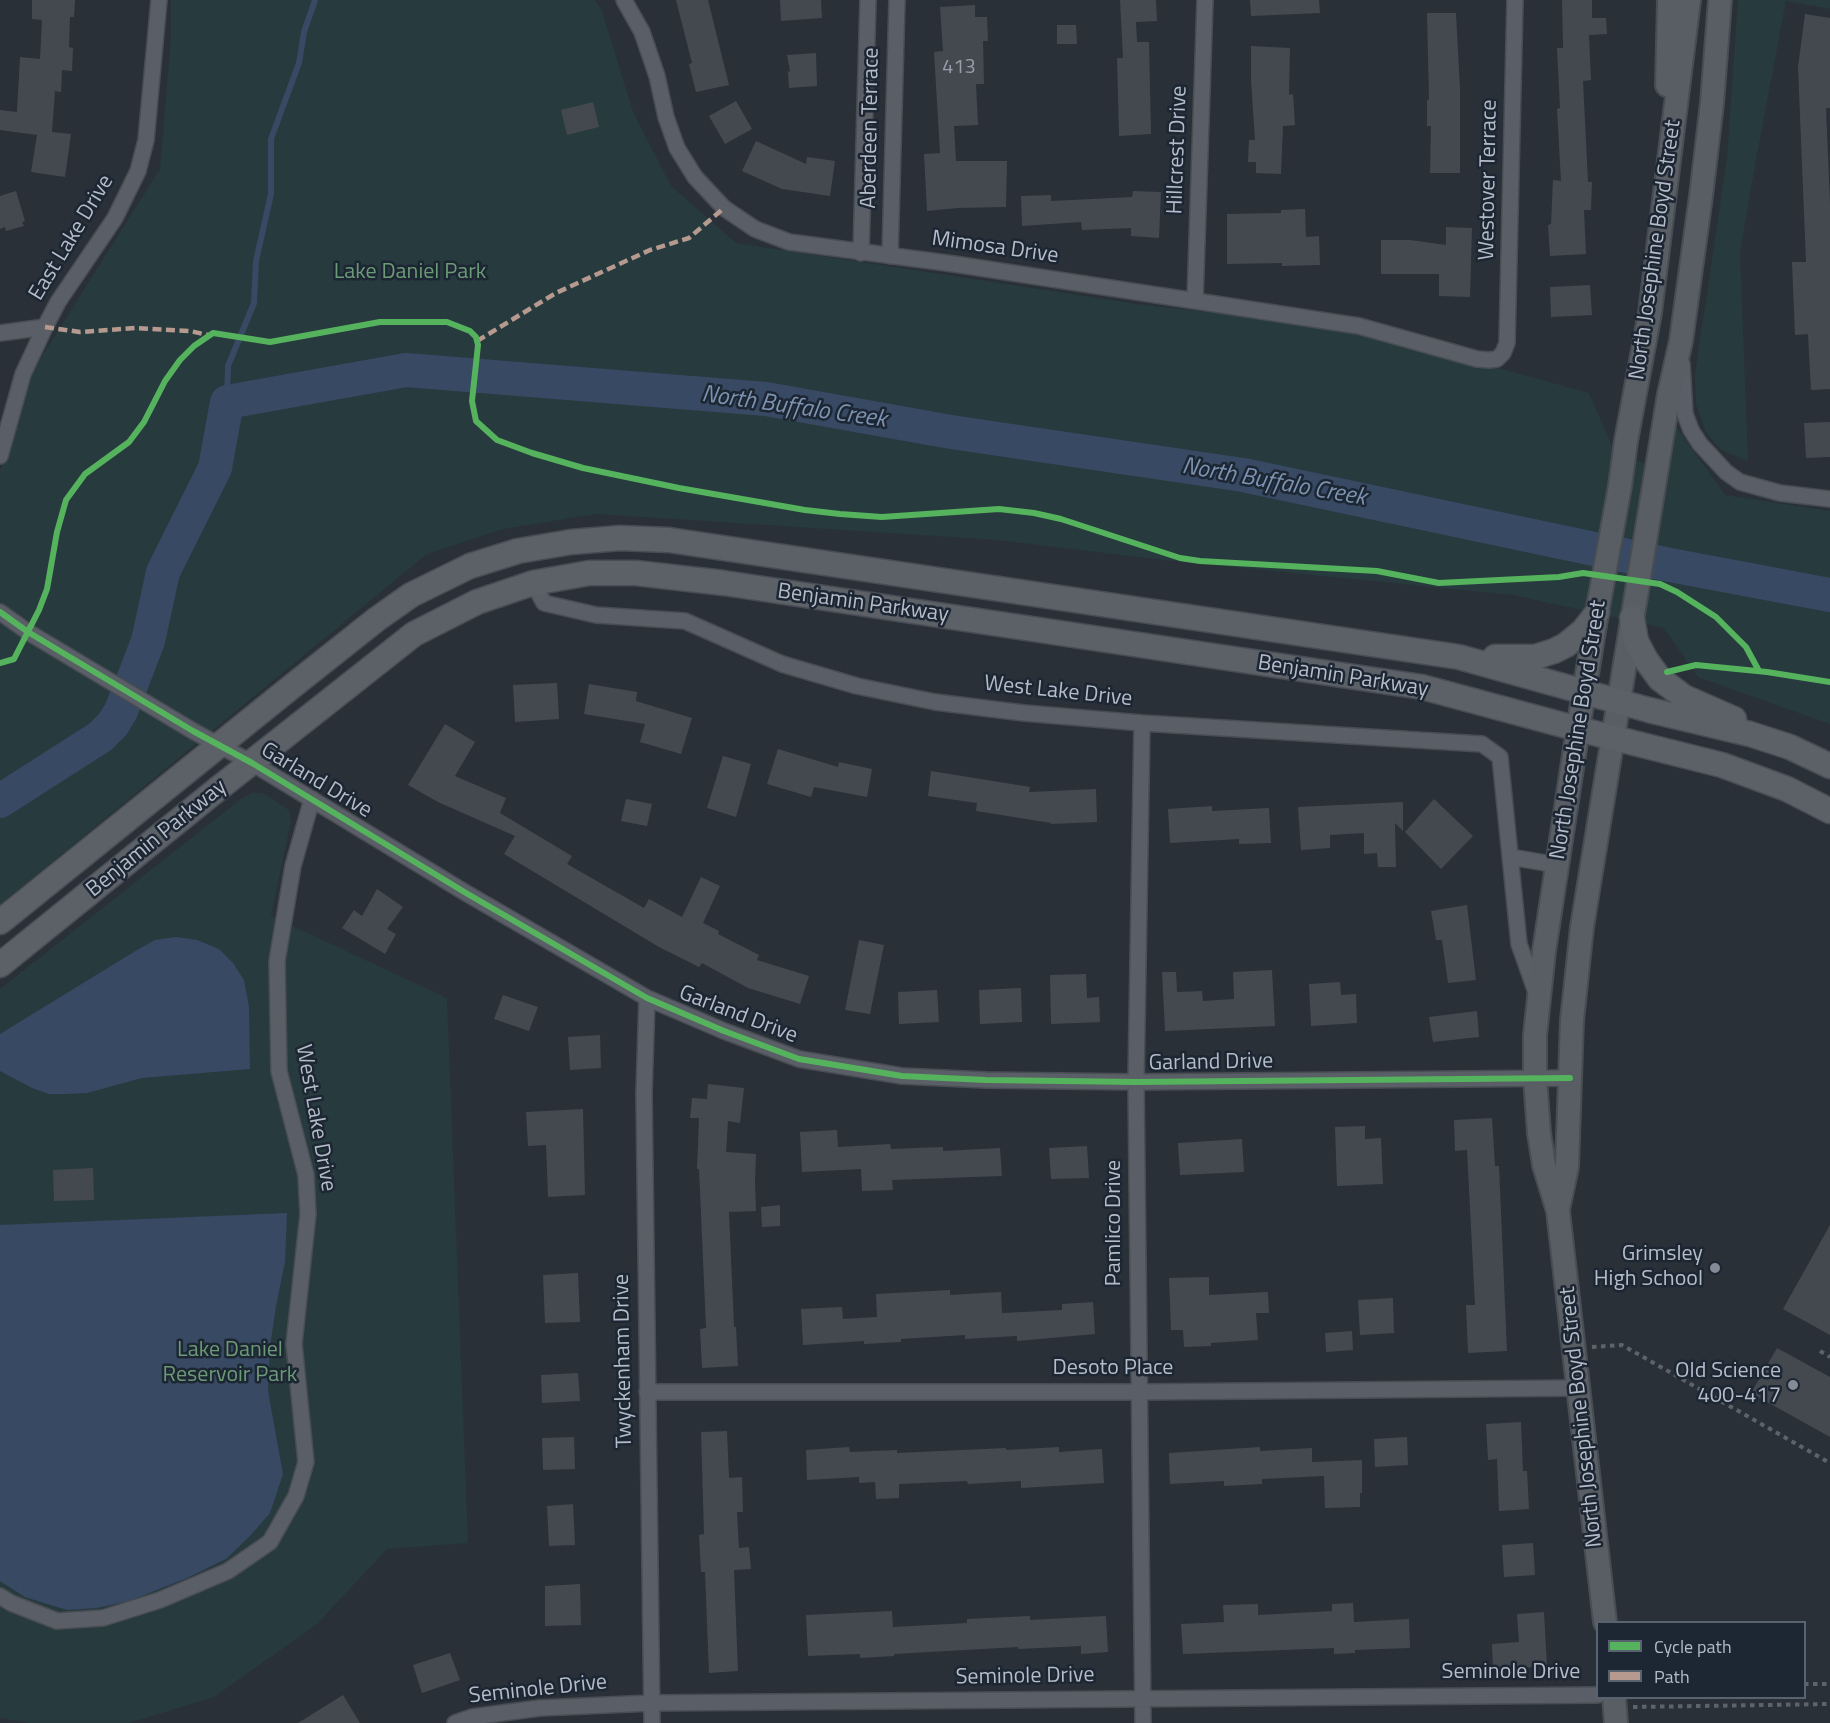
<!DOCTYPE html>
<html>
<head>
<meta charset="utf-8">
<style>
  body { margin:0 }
  #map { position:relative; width:1830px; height:1723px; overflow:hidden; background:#2a3038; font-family:"Titillium Web",sans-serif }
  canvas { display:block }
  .legend { position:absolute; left:1596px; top:1621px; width:210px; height:78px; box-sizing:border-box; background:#1d2633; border:2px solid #59626f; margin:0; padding:8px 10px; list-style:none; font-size:18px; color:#b4bcc9 }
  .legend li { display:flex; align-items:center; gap:12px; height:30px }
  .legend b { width:30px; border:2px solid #59626f }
</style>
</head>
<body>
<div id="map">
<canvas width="1830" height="1723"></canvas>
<ul class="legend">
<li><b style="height:8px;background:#56b35d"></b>Cycle path</li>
<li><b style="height:8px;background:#b69a8f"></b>Path</li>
</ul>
</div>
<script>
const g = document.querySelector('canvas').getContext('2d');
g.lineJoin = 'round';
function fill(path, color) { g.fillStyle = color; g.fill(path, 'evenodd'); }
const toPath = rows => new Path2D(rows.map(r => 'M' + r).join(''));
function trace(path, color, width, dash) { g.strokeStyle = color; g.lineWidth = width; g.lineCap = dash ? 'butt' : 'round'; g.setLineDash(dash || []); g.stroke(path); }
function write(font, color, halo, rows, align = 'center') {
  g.font = font + ' "Titillium Web",sans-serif'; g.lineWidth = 5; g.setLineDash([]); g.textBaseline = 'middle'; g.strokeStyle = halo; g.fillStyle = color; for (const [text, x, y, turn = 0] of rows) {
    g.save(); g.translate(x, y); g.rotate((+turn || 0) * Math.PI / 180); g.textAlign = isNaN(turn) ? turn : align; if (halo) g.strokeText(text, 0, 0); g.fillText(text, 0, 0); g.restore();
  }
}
fill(toPath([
  [171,0,595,0,602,11,633,112,671,186,736,243,1137,304,1361,330,1589,393,1613,448,1664,474,1675,425,1725,495,1830,511,1830,724,1698,677,1664,628,1513,595,1154,559,998,540,596,514,503,529,427,554,0,905,0,471,29,377,160,169,171,38],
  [1738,0,1830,0,1830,9,1786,1,1755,165,1740,252,1748,461,1721,450,1706,432,1696,404,1695,374,1727,158],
  [252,793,263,793,289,810,291,821,271,916,447,998,468,1543,387,1549,317,1624,214,1697,129,1723,30,1723,0,1718,0,989,242,798]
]), '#273a3e');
fill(toPath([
  [176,937,197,940,219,949,233,963,244,980,249,1007,250,1069,142,1078,87,1093,67,1094,49,1094,32,1088,0,1071,0,1034,137,950,155,940],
  [287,1213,285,1262,276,1306,270,1347,268,1391,283,1474,270,1513,250,1536,226,1559,187,1578,129,1601,97,1608,67,1610,25,1597,0,1581,0,1225]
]), '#384963');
trace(toPath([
  [227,402,228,366,254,303,256,261,271,194,271,139,299,63,304,32,315,0]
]), '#384963', 6);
trace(toPath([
  [0,801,100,737,113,724,121,711,148,641,163,572,215,468,227,402,406,370,766,399,951,432,1243,475,1670,565,1830,595]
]), '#384963', 34);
fill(toPath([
  [32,0,75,0,74,17,70,17,69,47,73,48,72,71,62,70,61,92,55,91,52,132,71,134,65,177,31,172,37,135,0,130,0,110,17,112,20,57,40,59,42,20,32,19],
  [676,0,708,0,729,85,696,92,689,64,692,63],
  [780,0,821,0,822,18,781,21],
  [1120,0,1156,0,1157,21,1136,22,1137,42,1149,42,1151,134,1119,136,1117,58,1123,58],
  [1250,0,1319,0,1320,13,1251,16],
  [1562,0,1592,0,1592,18,1606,18,1607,34,1589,35,1591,80,1583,81,1588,182,1592,182,1591,210,1584,210,1586,254,1550,256,1548,225,1551,224,1553,180,1561,181,1557,109,1560,108,1557,48,1563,48],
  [975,5,975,17,987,17,988,41,983,41,984,84,976,84,978,125,954,126,956,161,1007,161,1006,207,958,208,927,211,924,154,940,153,934,52,943,51,940,7],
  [1427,13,1456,13,1460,88,1460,173,1430,173,1431,126,1427,126,1427,100,1429,100],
  [1805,14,1830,18,1830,108,1826,108,1830,203,1830,389,1811,390,1808,334,1795,335,1792,262,1806,262,1798,67],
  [1057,25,1076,25,1077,44,1057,44],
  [1251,46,1290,48,1289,95,1293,94,1295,125,1283,126,1281,174,1256,173,1256,162,1248,162,1249,140,1255,140,1251,80],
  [816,53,817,86,789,88,788,72,790,71,787,55],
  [736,101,752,129,725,144,709,116],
  [593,102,599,127,567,135,561,110],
  [756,141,806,164,807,157,835,161,830,196,782,189,742,171],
  [16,191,25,221,22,222,24,226,6,231,5,227,0,229,0,196],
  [1133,191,1161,192,1159,238,1131,236,1131,228,1082,230,1081,222,1022,226,1021,196,1051,195,1051,201,1132,197],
  [1305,209,1306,237,1319,236,1320,265,1282,266,1282,263,1227,264,1227,214,1281,213,1281,210],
  [1446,227,1472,228,1470,297,1439,296,1439,274,1381,274,1381,240,1410,240,1446,245],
  [1590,285,1592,315,1551,317,1550,287],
  [1830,422,1830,457,1806,458,1804,423],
  [557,683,559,719,515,722,513,685],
  [589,684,637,692,636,701,692,718,681,754,640,742,645,724,584,714],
  [445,724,475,742,455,776,506,798,500,813,572,856,567,864,644,908,649,899,682,917,701,877,720,886,703,923,719,931,718,934,759,955,757,960,809,976,800,1004,748,988,702,963,699,967,659,947,504,854,515,836,438,802,408,785],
  [778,749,838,767,839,762,872,769,867,797,814,787,811,797,767,784],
  [723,756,751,764,736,817,707,808],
  [931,771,1030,787,1029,792,1096,789,1097,822,1051,824,1051,823,976,811,977,803,928,796],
  [626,799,652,804,647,826,621,821],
  [1434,799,1473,836,1441,869,1405,832],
  [1403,802,1403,831,1395,823,1396,867,1378,867,1377,853,1364,854,1364,833,1330,835,1330,848,1301,850,1298,807],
  [1212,806,1212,811,1269,808,1271,843,1239,844,1239,839,1170,843,1168,809],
  [377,889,403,907,387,929,396,934,385,954,342,928,354,910,362,916],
  [1467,905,1476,980,1448,983,1442,940,1436,940,1431,911],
  [859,940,884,945,870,1014,845,1010],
  [1272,970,1275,1026,1165,1031,1162,972,1176,972,1177,992,1202,991,1203,1001,1234,999,1233,972],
  [1086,974,1087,998,1099,997,1100,1022,1051,1024,1050,975],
  [1340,982,1341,995,1356,994,1357,1023,1311,1026,1309,984],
  [1021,988,1022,1022,980,1024,979,990],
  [937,990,939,1022,899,1024,898,992],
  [503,995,538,1007,529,1031,494,1019],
  [1477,1011,1479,1037,1433,1042,1429,1017],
  [600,1035,601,1068,570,1070,568,1037],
  [708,1084,744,1088,740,1123,728,1121,726,1152,756,1154,755,1182,756,1211,729,1212,734,1327,736,1327,738,1366,702,1368,700,1329,706,1328,699,1169,697,1169,699,1118,690,1118,692,1098,707,1099],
  [583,1109,585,1195,548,1197,546,1145,528,1146,526,1112],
  [1492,1118,1495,1166,1499,1166,1507,1351,1468,1353,1466,1305,1475,1305,1467,1150,1455,1151,1454,1120],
  [1365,1126,1365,1139,1381,1138,1383,1184,1337,1186,1335,1127],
  [837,1130,838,1147,890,1144,891,1149,943,1147,943,1151,1000,1148,1002,1176,892,1180,893,1190,862,1191,861,1169,802,1172,800,1132],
  [1242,1139,1244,1172,1180,1175,1178,1143],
  [1087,1146,1089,1178,1051,1179,1049,1148],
  [93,1168,94,1200,54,1201,53,1170],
  [780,1205,780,1226,762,1227,761,1207],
  [1830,1225,1830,1335,1783,1309],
  [578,1273,580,1322,545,1323,543,1275],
  [1209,1277,1209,1295,1268,1292,1269,1313,1256,1313,1258,1340,1211,1343,1211,1346,1184,1347,1183,1330,1171,1330,1169,1278],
  [950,1290,950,1295,1001,1292,1002,1313,1062,1310,1062,1304,1093,1302,1095,1334,1017,1341,1017,1336,965,1339,965,1335,901,1339,901,1342,864,1344,864,1341,803,1345,801,1309,842,1307,843,1319,877,1317,876,1294],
  [1393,1298,1394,1333,1360,1335,1358,1300],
  [1352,1331,1353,1350,1326,1352,1325,1333],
  [1777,1348,1830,1377,1830,1437,1751,1393],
  [578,1373,580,1401,542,1403,541,1375],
  [1521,1422,1523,1471,1527,1471,1529,1509,1499,1511,1497,1459,1488,1460,1486,1424],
  [727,1431,729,1478,742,1477,743,1512,737,1512,739,1548,749,1547,751,1569,734,1570,738,1671,709,1673,705,1572,701,1572,699,1535,704,1534,701,1432],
  [574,1437,575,1469,543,1470,542,1438],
  [1407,1437,1408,1465,1375,1467,1374,1439],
  [849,1447,850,1452,897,1450,897,1453,1006,1448,1006,1450,1059,1447,1059,1452,1102,1449,1104,1483,1021,1488,1021,1481,968,1484,967,1481,899,1484,899,1498,876,1499,875,1482,859,1483,859,1477,807,1480,806,1450],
  [1260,1447,1260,1451,1312,1448,1312,1462,1362,1460,1362,1493,1360,1493,1360,1507,1325,1508,1324,1476,1262,1479,1262,1484,1224,1486,1224,1481,1170,1484,1169,1453],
  [573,1504,575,1545,549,1546,547,1506],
  [1533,1543,1535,1575,1504,1577,1502,1545],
  [580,1584,581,1625,545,1626,545,1586],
  [1353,1603,1354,1622,1409,1619,1410,1648,1355,1650,1355,1653,1334,1654,1334,1648,1183,1654,1181,1624,1224,1622,1223,1605,1258,1604,1258,1615,1332,1611,1332,1604],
  [892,1611,893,1627,967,1623,967,1619,1030,1616,1030,1620,1106,1616,1108,1652,1081,1654,1081,1646,1018,1649,1018,1647,894,1654,894,1656,860,1658,860,1654,808,1656,806,1615],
  [1544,1612,1547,1666,1493,1670,1492,1644,1519,1642,1517,1614],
  [450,1653,460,1680,422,1693,413,1665],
  [343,1695,360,1723,298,1723]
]), '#444950');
const minor = toPath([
  [624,0,642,32,657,76,666,117,677,148,695,177,724,208,755,229,789,242,954,264,1359,326,1477,359,1489,360,1497,359,1503,353,1507,343,1515,0],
  [861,253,868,0],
  [890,256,897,0],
  [1195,301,1205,0],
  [0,333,45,327],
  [1682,364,1685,414,1691,430,1700,444,1726,472,1740,482,1780,493,1830,499],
  [0,456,23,374,45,327,58,302,115,218,138,171,146,140,159,0],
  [533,583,544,603,596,615,685,621,782,664,857,686,935,702,1024,713,1142,723,1482,744,1500,757,1519,944,1537,995],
  [0,612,28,632,193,731,252,763,466,893,647,998,724,1031,799,1059,902,1076,986,1080,1136,1082,1570,1078],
  [1142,723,1136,1082,1143,1723],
  [1511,857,1557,865],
  [647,998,644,1093,652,1723],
  [647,1392,1138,1392,1579,1388],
  [0,1596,11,1603,57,1621,103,1618,160,1600,228,1571,270,1542,296,1496,306,1462,294,1344,308,1214,306,1175,279,1071,277,961,293,866,312,799],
  [455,1723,472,1717,540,1708,652,1703,1598,1695]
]);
const secondary = toPath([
  [1667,85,1669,0],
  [1558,1209,1567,1167,1572,1020,1582,927,1669,394,1681,341,1701,196,1712,103,1720,0],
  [1605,1622,1558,1211,1544,1165,1539,1133,1535,1078,1535,1035,1544,951,1578,729,1597,613,1620,486,1626,441,1650,313,1689,0],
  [1614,1698,1616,1723]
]);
const primary = toPath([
  [1632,618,1636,641,1646,660,1660,679,1684,697,1734,719],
  [1495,657,1535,657,1554,651,1566,645,1583,631,1597,613],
  [0,922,290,688,377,619,411,595,470,566,518,551,571,542,620,538,669,540,1459,657,1649,710,1750,734,1790,747,1830,766],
  [0,965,214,792,414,634,477,602,533,583,589,573,636,573,724,583,1422,687,1578,729,1722,765,1787,789,1830,811]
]);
trace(minor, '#484c53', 18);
trace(secondary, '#484c53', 26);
trace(primary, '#484c55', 27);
trace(toPath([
  [1592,1347,1622,1345,1830,1463],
  [1820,1351,1830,1357],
  [1804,1684,1830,1684],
  [1633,1707,1830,1704]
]), '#5d636a', 4, [4.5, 4.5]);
trace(minor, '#5a5e66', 15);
trace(secondary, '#595d64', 22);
trace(primary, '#5c6168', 24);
trace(toPath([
  [45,327,80,332,136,328,190,331,208,335],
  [477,341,556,293,650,250,689,238,724,208]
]), '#b69a8f', 4.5, [9, 4.5]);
trace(toPath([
  [0,612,28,632,193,731,252,763,466,893,647,998,724,1031,799,1059,902,1076,986,1080,1136,1082,1570,1078],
  [0,663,14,659,39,610,47,589,57,532,66,500,85,474,129,442,144,422,165,381,180,360,194,346,213,333,270,342,380,322,447,322,470,331,476,337,478,345,472,401,476,421,497,440,532,453,583,468,679,488,805,510,840,514,882,517,999,509,1034,513,1061,519,1180,558,1200,561,1377,571,1439,583,1559,577,1583,573,1660,584,1677,592,1716,617,1746,647,1759,671],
  [1667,672,1696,665,1767,672,1830,682]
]), '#56b35d', 6);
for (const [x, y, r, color] of [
  [1715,1268,6,"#848b96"],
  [1793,1385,6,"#848b96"]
]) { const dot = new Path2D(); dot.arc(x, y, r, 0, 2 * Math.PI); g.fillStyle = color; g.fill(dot); trace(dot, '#1d2633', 2); }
write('20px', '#989fab', null, [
  ["413",959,68]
]);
write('22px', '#b4bcc9', '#1d2633', [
  ["Aberdeen Terrace",871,128,-89],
  ["Hillcrest Drive",1178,150,-88],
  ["Westover Terrace",1489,180,-89],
  ["East Lake Drive",72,238,-59],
  ["Mimosa Drive",995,248,8],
  ["North Josephine Boyd Street",1656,250,-82],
  ["Benjamin Parkway",863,604,8],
  ["Benjamin Parkway",1343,677,9],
  ["West Lake Drive",1058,692,6],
  ["North Josephine Boyd Street",1579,730,-81],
  ["Garland Drive",316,781,31],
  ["Benjamin Parkway",157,839,-39],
  ["Garland Drive",738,1015,21],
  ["Garland Drive",1211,1063,-1],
  ["West Lake Drive",315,1118,80],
  ["Pamlico Drive",1115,1223,-90],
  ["Twyckenham Drive",624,1361,-91],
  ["Desoto Place",1113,1369],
  ["North Josephine Boyd Street",1582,1417,-96],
  ["Seminole Drive",1511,1673],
  ["Seminole Drive",1025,1677,-1],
  ["Seminole Drive",538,1690,-6]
]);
write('22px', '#6b9a76', '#1d2633', [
  ["Lake Daniel Park",410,273],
  ["Lake Daniel",230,1351],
  ["Reservoir Park",230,1376]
]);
write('22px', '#b4bcc9', '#1d2633', [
  ["Grimsley",1703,1255],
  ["High School",1703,1280],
  ["Old Science",1781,1372],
  ["400-417",1781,1397]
], 'right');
write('italic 24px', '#7c92b1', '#1d2633', [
  ["North Buffalo Creek",794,408,8],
  ["North Buffalo Creek",1274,483,10]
]);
</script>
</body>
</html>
